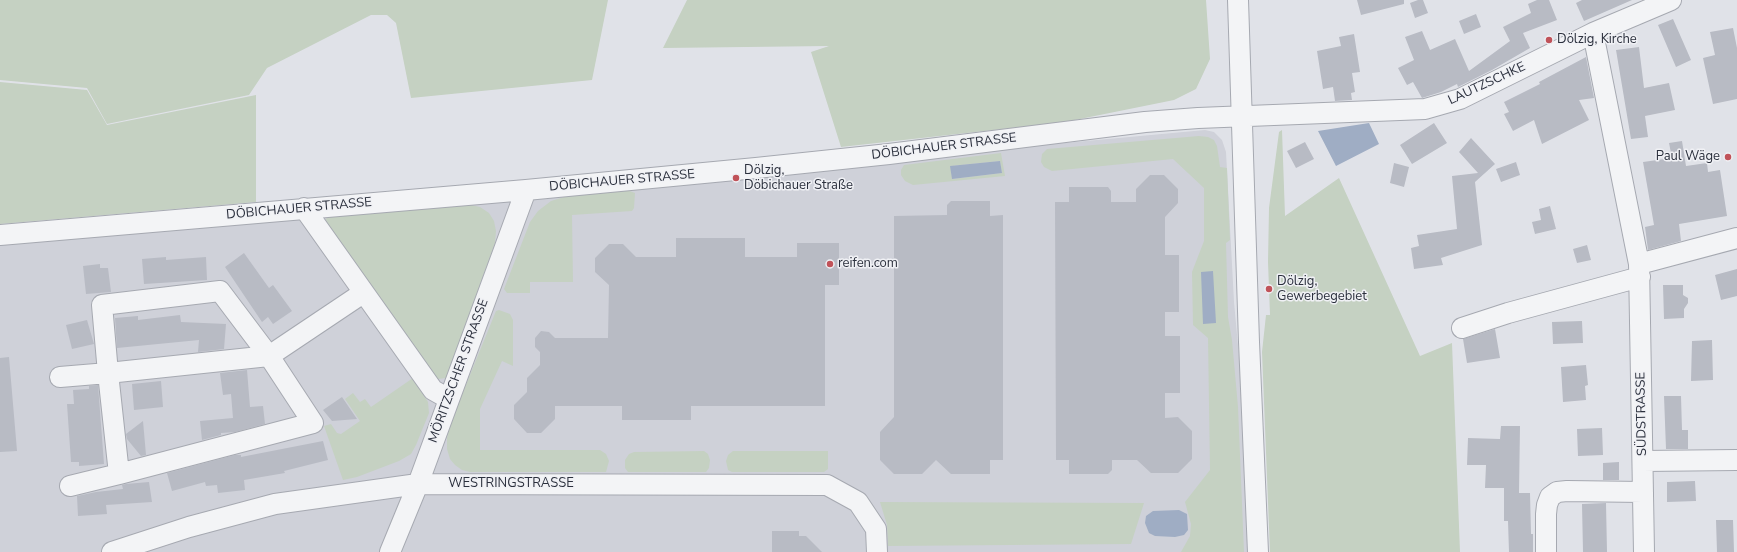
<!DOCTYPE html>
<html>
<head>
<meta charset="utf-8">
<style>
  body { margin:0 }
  canvas { display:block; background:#e0e2e8 }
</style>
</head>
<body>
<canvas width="1737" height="552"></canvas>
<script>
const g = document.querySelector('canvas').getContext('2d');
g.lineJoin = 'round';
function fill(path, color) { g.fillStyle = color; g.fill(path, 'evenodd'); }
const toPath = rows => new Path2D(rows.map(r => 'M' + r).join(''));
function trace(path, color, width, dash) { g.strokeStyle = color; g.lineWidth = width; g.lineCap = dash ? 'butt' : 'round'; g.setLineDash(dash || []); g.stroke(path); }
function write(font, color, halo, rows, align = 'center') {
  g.font = font + ' "Nunito Sans",sans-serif'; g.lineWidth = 3; g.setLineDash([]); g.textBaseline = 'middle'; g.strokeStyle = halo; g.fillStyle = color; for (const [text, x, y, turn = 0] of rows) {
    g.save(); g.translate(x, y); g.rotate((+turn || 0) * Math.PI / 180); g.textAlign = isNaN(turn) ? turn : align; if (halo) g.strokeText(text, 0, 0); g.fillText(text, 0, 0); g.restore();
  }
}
fill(toPath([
  [1205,130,1214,132,1222,140,1226,152,1234,302,1245,422,1250,552,0,552,0,231,837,164]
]), '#cfd1d9');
fill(toPath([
  [0,0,608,0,592,80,411,98,396,23,387,15,371,15,267,68,249,95,107,124,87,88,0,80],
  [687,0,1206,0,1210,59,1196,89,1174,100,1065,122,841,147,811,52,829,46,663,48],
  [0,82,87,90,107,125,256,95,256,202,0,224],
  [1282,130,1285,216,1339,178,1420,356,1452,343,1460,552,1270,552,1262,352,1266,315,1270,315,1268,262,1269,208,1279,132],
  [1199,136,1208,137,1214,140,1217,146,1220,167,1227,168,1230,240,1226,243,1228,317,1232,340,1238,407,1244,552,1181,552,1190,536,1191,524,1185,502,1210,470,1208,338,1193,325,1192,272,1204,241,1204,188,1173,159,1052,171,1044,167,1041,162,1042,154,1047,149],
  [1001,153,1005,176,913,185,905,181,901,175,901,170,904,165],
  [1000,161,1002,173,952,179,951,166],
  [627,190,635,193,634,208,632,211,572,215,573,282,530,282,530,293,507,293,504,289,530,222,538,211,551,201,564,197],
  [467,204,480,207,489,213,494,221,496,231,495,243,446,378,438,379,432,376,324,221,328,217],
  [499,310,510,314,513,320,513,366,502,361,480,409,480,450,600,450,606,454,609,461,606,472,470,472,462,470,455,465,450,459,447,449,447,438,450,424,496,311],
  [413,378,428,402,429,413,416,445,411,454,399,461,357,477,343,480,324,426,331,424,337,433,341,434,360,421,345,399,353,393,360,402,365,399,371,407],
  [704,451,708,454,710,460,709,468,706,472,628,472,625,468,625,460,629,454,634,452],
  [733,451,828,451,828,469,824,472,732,472,728,470,726,461,728,455],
  [880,502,1144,503,1131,544,888,546,887,525]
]), '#c5d1c2');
fill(toPath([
  [1369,123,1379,144,1336,166,1318,131],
  [1000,161,1002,173,952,179,950,166],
  [1213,271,1216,323,1203,324,1201,272],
  [1179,510,1187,514,1188,530,1184,535,1175,537,1155,536,1149,533,1145,523,1146,516,1153,511]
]), '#9fadc4');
fill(toPath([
  [1357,0,1404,0,1404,4,1361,15],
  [1418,0,1423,0,1428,13,1415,18,1410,3],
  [1537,0,1549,0,1557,20,1523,33,1530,48,1492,70,1458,87,1457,84,1441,92,1422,98,1413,82,1407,85,1398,68,1414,60,1405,37,1422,31,1430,50,1455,39,1469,71,1510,41,1503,27,1531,13,1528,4],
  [1582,0,1632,0,1584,21,1576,3],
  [1476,14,1481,27,1464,34,1459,21],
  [1673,19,1691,60,1676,67,1658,25],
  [1733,28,1737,48,1737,99,1713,104,1703,58,1715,55,1710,32],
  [1354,34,1360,72,1352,73,1355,92,1351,93,1352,100,1335,101,1333,87,1323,89,1317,51,1341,46,1339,37],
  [1639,47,1644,88,1669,83,1675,110,1645,116,1648,137,1631,139,1616,50],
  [1586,57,1594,98,1579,100,1589,120,1542,144,1534,120,1513,131,1504,114,1509,112,1504,102,1540,84,1539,82],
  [1434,123,1447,143,1412,164,1400,145],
  [1471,138,1495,164,1475,182,1482,245,1441,258,1443,265,1414,269,1411,248,1419,246,1417,235,1457,229,1452,176,1478,173,1459,152],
  [1682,141,1686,166,1707,163,1708,172,1720,170,1727,216,1679,224,1681,241,1648,250,1645,227,1654,225,1643,162,1672,158,1669,143],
  [1305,142,1314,159,1296,168,1287,151],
  [1516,162,1520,175,1501,182,1496,169],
  [1394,163,1409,167,1404,187,1390,183],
  [1150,175,1164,175,1178,189,1178,203,1165,217,1165,255,1179,255,1179,312,1165,312,1165,336,1180,336,1180,393,1165,393,1165,418,1178,417,1192,431,1192,459,1178,473,1151,473,1137,460,1112,460,1112,470,1108,474,1069,474,1069,460,1056,460,1055,202,1069,202,1069,187,1108,187,1111,191,1111,202,1136,202,1136,189],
  [951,201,990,201,990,216,1003,215,1003,460,990,460,990,474,951,474,936,460,922,474,894,474,880,460,880,432,894,417,894,216,947,215,947,205],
  [1550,206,1556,229,1535,234,1532,222,1541,220,1539,209],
  [676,238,745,238,745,257,797,257,797,243,839,243,839,285,825,285,825,406,691,406,691,420,622,420,622,406,555,406,555,419,541,433,527,433,514,419,514,405,527,392,527,378,540,365,540,352,535,347,535,338,541,331,549,332,555,338,608,338,609,285,595,272,595,258,609,244,623,244,636,257,676,257],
  [1587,245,1591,260,1577,263,1573,249],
  [244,253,269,288,273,285,292,311,273,324,268,317,262,322,225,267],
  [166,257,166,260,206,257,207,280,144,284,142,259],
  [100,264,100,268,108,268,111,292,86,294,83,266],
  [1737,269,1737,296,1721,300,1715,275],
  [1663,285,1683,285,1683,295,1688,298,1688,303,1684,309,1684,318,1664,319],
  [180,315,181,322,226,324,224,349,198,352,199,340,117,348,115,318,138,316,138,320],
  [87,320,94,344,72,349,66,325],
  [1582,321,1583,343,1553,344,1552,322],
  [1495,329,1500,358,1467,363,1463,339],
  [1712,340,1713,380,1691,381,1692,341],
  [9,357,17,451,0,452,0,358],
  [1586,365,1588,385,1585,386,1586,400,1563,402,1561,367],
  [247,370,250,407,263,406,265,424,235,432,221,433,221,435,202,440,200,421,233,418,231,394,223,395,220,373],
  [161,381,163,407,134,410,132,384],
  [98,385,104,464,79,466,79,462,71,462,67,404,74,404,73,390,89,389,89,386],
  [1664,396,1681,396,1682,430,1688,430,1688,449,1666,449],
  [342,397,357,419,332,421,323,410],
  [143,421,146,455,141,456,127,439,126,434],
  [1501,426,1520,426,1519,493,1530,493,1531,534,1533,534,1533,552,1509,552,1508,521,1504,521,1504,488,1485,488,1486,465,1467,465,1468,438,1500,439],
  [1602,428,1603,455,1578,456,1577,429],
  [323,441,328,460,284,471,285,473,244,480,245,490,218,493,217,485,206,486,205,482,172,491,167,473,235,455,241,455,241,457],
  [1619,462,1619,480,1603,480,1603,463],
  [1695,481,1696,501,1667,502,1667,482],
  [149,482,152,502,106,505,107,514,78,516,77,496,96,492,123,489,122,485,126,484],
  [1606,503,1607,552,1583,552,1582,504],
  [1716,520,1733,520,1734,552,1717,552],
  [772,531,799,531,799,536,806,536,822,552,772,552]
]), '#b8bbc4');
const minor = toPath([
  [1238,0,1249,342,1258,552],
  [1593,33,1639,264,1644,552],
  [304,208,433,390,449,399],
  [0,235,526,190,756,168,889,154,1145,122,1198,118,1425,109,1460,99,1593,33,1671,0],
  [1639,264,1737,238],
  [1462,328,1508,313,1640,277],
  [60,377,108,373,269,356,313,423,119,474,108,373,102,305,220,291,269,356,363,293],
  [1643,461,1737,460],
  [70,486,119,474],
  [112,552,189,527,275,504,418,484,827,485,858,502,876,529,877,552],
  [390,552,418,484,526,190],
  [1546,552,1546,514,1547,505,1550,497,1557,492,1567,491,1643,492]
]);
trace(minor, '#a6a9b1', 22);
trace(minor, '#f3f4f6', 20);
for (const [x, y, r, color] of [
  [1549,40,4,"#c05259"],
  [1728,157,4,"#c05259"],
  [736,178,4,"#c05259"],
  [830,264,4,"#c05259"],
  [1269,289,4,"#c05259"]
]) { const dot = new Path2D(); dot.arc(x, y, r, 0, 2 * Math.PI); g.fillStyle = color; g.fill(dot); trace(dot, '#f0f1f5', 1.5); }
write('13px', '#2b303d', '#f0f1f5', [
  ["Dölzig, Kirche",1557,40],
  ["Paul Wäge",1720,157,"right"],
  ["Dölzig,",744,171],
  ["Döbichauer Straße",744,186],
  ["reifen.com",838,264],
  ["Dölzig,",1277,282],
  ["Gewerbegebiet",1277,297]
], 'left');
write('13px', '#2b303d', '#f0f1f5', [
  ["LAUTZSCHKE",1487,84,-25],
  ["DÖBICHAUER STRASSE",944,147,-7],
  ["DÖBICHAUER STRASSE",622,181,-5],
  ["DÖBICHAUER STRASSE",299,209,-5],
  ["MÖRITZSCHER STRASSE",459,371,-70],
  ["SÜDSTRASSE",1642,414,-91],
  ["WESTRINGSTRASSE",511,484]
]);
</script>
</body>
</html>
